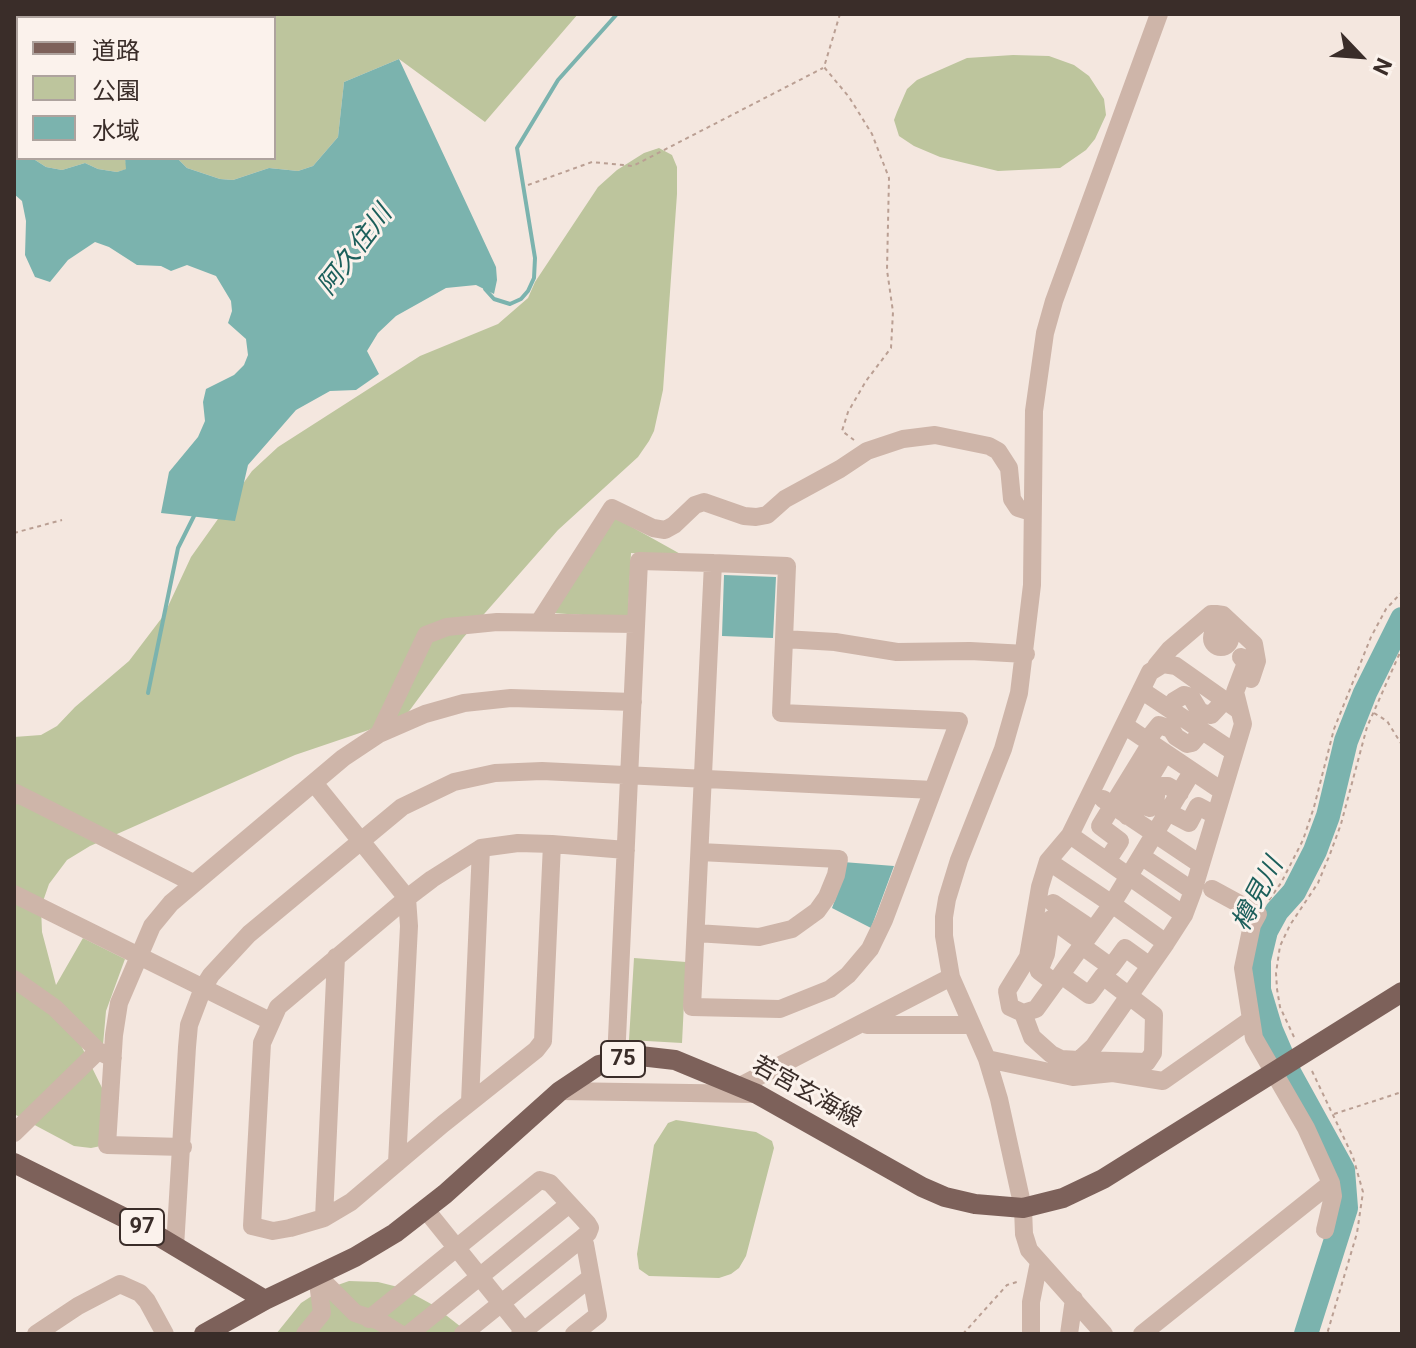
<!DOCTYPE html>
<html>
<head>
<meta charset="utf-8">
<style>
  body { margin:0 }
  #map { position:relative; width:1416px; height:1348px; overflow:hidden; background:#f4e7df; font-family:Roboto,"Noto Sans JP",sans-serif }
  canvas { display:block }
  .frame { position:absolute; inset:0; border:16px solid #3a2d29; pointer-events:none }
  .legend { position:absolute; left:16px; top:16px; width:260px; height:144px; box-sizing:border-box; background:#fbf2ec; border:2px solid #aea39e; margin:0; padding:10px 14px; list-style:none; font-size:24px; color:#3a2d29 }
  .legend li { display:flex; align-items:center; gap:16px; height:40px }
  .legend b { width:40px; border:2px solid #aea39e }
  .north { position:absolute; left:1320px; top:16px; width:80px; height:80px; -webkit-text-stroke:6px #fbf2ec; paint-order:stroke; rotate:115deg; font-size:22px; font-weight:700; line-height:32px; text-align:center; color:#3a2d29 }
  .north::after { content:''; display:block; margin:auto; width:28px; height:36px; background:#3a2d29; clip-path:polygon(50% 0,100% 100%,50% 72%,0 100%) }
</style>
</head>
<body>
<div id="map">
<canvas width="1416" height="1348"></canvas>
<div class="frame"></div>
<ul class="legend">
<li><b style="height:10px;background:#7d615a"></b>道路</li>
<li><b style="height:22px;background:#bdc59d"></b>公園</li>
<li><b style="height:22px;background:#7bb3ae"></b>水域</li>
</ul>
<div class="north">N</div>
</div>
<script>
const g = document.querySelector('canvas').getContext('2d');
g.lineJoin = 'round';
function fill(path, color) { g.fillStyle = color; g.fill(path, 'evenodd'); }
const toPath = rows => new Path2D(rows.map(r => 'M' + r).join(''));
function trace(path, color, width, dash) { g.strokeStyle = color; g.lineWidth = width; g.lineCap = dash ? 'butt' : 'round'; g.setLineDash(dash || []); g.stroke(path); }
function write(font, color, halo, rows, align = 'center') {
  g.font = font + ' Roboto,"Noto Sans JP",sans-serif'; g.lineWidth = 6; g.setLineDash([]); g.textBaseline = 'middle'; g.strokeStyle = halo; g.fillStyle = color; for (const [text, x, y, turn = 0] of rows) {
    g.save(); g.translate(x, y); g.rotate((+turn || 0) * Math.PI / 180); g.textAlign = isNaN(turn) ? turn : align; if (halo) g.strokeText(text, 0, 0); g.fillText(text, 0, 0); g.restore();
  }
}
fill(toPath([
  [14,14,578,14,485,122,399,59,344,82,338,137,313,166,298,171,269,168,233,180,220,179,187,168,177,158,274,158,274,18,18,18,18,101,14,101],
  [1013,55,1049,56,1074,65,1089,76,1104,99,1106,115,1095,139,1086,150,1060,168,998,171,940,157,914,146,899,136,894,120,897,112,907,89,917,80,967,58],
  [659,148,672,155,677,167,677,194,663,390,654,431,649,441,638,457,558,530,463,638,404,718,295,755,90,846,67,860,49,884,41,907,42,932,56,985,83,938,125,959,106,1011,103,1045,63,1009,110,1104,101,1146,91,1148,74,1146,14,1114,14,737,41,735,57,726,75,707,129,661,164,615,191,557,252,471,278,447,420,356,498,324,528,298,535,282,598,187,617,170,644,153],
  [32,158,125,158,127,169,117,172,98,169,85,163,62,170,46,167],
  [614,517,684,556,631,553,628,618,552,613],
  [634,958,686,962,682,1043,629,1040],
  [676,1120,756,1132,772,1141,774,1148,746,1256,739,1268,731,1274,719,1278,649,1276,639,1269,637,1254,654,1145,668,1123],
  [349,1281,378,1282,402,1288,433,1305,470,1334,276,1334,301,1303,318,1292]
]), '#bdc59d');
fill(toPath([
  [399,59,496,267,497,280,494,294,476,285,446,288,396,316,378,333,367,351,379,374,356,390,330,391,296,410,248,465,235,521,161,513,169,472,198,437,205,421,203,402,206,389,234,375,244,365,248,355,246,339,228,323,232,311,231,301,216,276,187,265,171,271,161,266,137,265,109,247,95,242,68,260,50,282,35,277,25,255,26,221,22,201,14,194,14,101,18,101,18,158,32,158,46,167,62,170,85,163,98,169,117,172,126,169,125,158,177,158,187,168,220,179,233,180,269,168,298,171,313,166,338,137,344,82],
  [724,575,776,577,773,638,722,636],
  [843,862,894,866,871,928,832,908,838,892]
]), '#7bb3ae');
trace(toPath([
  [485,289,494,299,510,304,521,299,528,291,534,278,535,258,517,148,558,80,617,14],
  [148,693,178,548,195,514]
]), '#7bb3ae', 4);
trace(toPath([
  [1306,1334,1346,1208,1343,1170,1290,1074,1271,1030,1259,990,1259,960,1266,931,1277,911,1294,892,1315,851,1328,816,1346,741,1365,693,1402,619]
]), '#7bb3ae', 24);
trace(toPath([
  [840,14,824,67,849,97,872,134,889,178,887,270,893,312,891,348,866,381,848,412,842,431,854,440],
  [528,185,592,162,633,166,823,68],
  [14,533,62,520],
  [1374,713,1387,721,1402,745],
  [1269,900,1281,883,1303,840,1314,807,1334,729,1371,637,1386,609,1402,592],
  [1294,1037,1280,1007,1277,989,1276,973,1280,946,1290,925,1318,883,1330,854,1341,824,1367,727,1402,648],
  [1312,1071,1353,1157,1363,1192,1357,1233,1327,1334],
  [1334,1114,1402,1092],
  [963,1334,1007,1285,1020,1281]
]), '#ba9f93', 2, [4, 4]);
trace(toPath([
  [539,622,612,508,653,528,665,530,674,525,695,505,704,502,744,516,756,517,767,515,785,499,840,469,867,451,903,439,935,435,989,446,998,451,1009,468,1012,499,1018,508,1031,512],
  '1212 638a9 9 0 1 1 18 0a9 9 0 1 1-18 0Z',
  [784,639,835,642,897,652,970,651,1026,654],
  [1156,666,1170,649,1211,614,1216,614,1223,615,1254,644,1257,661,1251,679],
  [1141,690,1234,752],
  [1168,708,1174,701,1184,695,1191,697,1200,712,1211,715,1225,700],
  [1237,709,1176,666,1163,664,1150,672,1070,835,1048,861,1040,887,1028,957,1007,991,1010,1007,1023,1013,1036,1009,1112,904,1166,943,1184,915,1193,891,1243,724,1235,692,1246,663,1241,657],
  [1124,725,1222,791],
  [379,734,426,635,447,627,497,622,636,624],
  [1147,740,1159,725,1171,729,1176,737,1187,744,1192,743,1202,731],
  [314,783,407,898,409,926,397,1163],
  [14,796,16,793,38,804,193,883],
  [1103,799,1200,864],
  [1135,803,1150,808,1155,804,1157,788,1162,786,1168,786,1180,793],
  [1168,812,1189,823,1198,806,1215,815],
  [1127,816,1165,753],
  [1070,835,1184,915],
  [552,844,543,1041,536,1050,443,1124,351,1202,324,1218,290,1228,273,1231,252,1226,262,1043,278,1007,407,898,432,879,481,848,518,843,552,844,626,850],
  [1141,856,1193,891],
  [1048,861,1112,904,1192,772],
  [1107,861,1120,841,1100,826,1151,743],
  [1212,889,1258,914,1252,925,1243,968,1254,1038,1306,1128,1331,1183,1333,1196,1325,1230],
  [14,894,270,1021],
  [1053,903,1093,930],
  [696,933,759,937,792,929,817,911,827,897,836,875,839,859,700,852],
  [1082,946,1111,967,1125,948,1150,966],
  [1061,975,1089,995,1103,976,1154,1015,1153,1053,1147,1062,1079,1060],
  [14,979,55,1008,98,1051,113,1058],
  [1055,983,1039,971,1046,954,1051,919,1084,943],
  [1023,1013,1032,1037,1051,1054,1061,1059,1079,1060,1094,1046,1166,943],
  [867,1025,972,1025],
  [987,1059,1073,1077,1113,1073,1163,1081,1250,1020],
  [616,1060,639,561,713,563,787,566,781,713,959,721,884,920,870,949,848,975,830,989,780,1009,692,1007,713,563],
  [740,1086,951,977],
  [560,1091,755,1094],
  [470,1102,481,848],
  [14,1133,98,1051],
  [183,1147,107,1145,114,1035,119,1003,152,926,171,903,343,758,379,734,425,714,464,703,511,698,633,702],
  [426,1210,526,1334],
  [324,1218,336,957],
  [175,1247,187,1047,189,1025,203,988,211,975,249,934,402,807,454,782,495,773,542,771,933,790],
  [317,1275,355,1313,379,1321,400,1334],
  [369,1319,540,1180,550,1183,587,1223,590,1228,588,1233,581,1239],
  [36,1334,78,1306,120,1284,140,1293,147,1301,165,1334],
  [305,1334,322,1313,317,1275],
  [409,1334,568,1205],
  [463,1334,581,1239,585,1244,598,1315,574,1334],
  [520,1334,590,1278],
  [1031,1334,1031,1302,1039,1262],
  [1069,1334,1074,1299],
  [1104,1334,1029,1250,1024,1234,1023,1208,999,1099,987,1059,951,977,944,936,944,917,947,899,959,860,1003,749,1019,693,1032,585,1034,411,1045,333,1054,301,1159,14],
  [1142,1334,1331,1183]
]), '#ceb5a9', 18);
trace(toPath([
  [14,1163,143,1227,265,1300],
  [204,1334,265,1300,355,1257,395,1233,445,1194,560,1091,599,1065,640,1056,675,1060,757,1094,922,1187,945,1197,975,1204,1023,1208,1063,1198,1103,1179,1402,992]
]), '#7d615a', 20);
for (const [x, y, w] of [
  [623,1059,44],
  [142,1227,44]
]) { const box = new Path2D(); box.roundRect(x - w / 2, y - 18, w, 36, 6); g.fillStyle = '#fbf2ec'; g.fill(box); trace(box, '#3a2d29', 2); }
write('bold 22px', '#3a2d29', null, [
  ["75",623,1059],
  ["97",142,1227]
]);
write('24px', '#3a2d29', '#fbf2ec', [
  ["若宮玄海線",806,1093,29]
]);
write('italic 26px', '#1c5f5b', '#fbf2ec', [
  ["阿久住川",356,251,-53],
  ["樽見川",1259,895,-62]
]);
</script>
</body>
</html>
